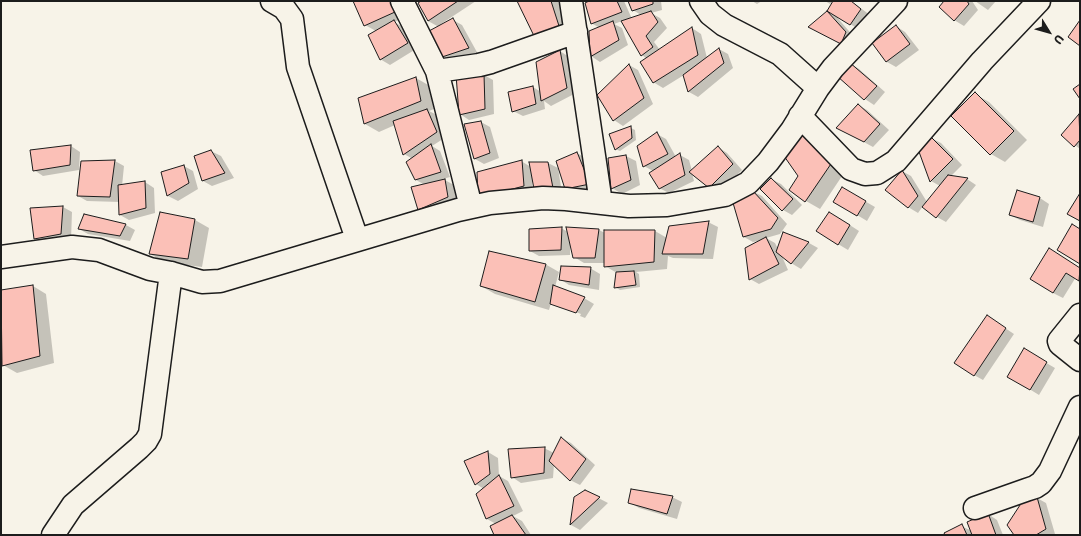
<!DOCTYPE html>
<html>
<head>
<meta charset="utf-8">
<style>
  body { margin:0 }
  #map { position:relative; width:1081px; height:536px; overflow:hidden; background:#f7f3e8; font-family:"Playpen Sans",sans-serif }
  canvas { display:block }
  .frame { position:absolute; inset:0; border:2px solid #1c1c1c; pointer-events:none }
  .north { position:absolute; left:1029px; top:12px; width:40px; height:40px; -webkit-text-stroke:3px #f7f3e8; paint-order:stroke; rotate:127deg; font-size:11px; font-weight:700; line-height:16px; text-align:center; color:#1c1c1c }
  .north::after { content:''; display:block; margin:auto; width:14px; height:18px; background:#1c1c1c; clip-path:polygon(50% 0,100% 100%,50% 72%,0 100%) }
</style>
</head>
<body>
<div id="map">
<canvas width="1081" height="536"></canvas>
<div class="frame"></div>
<div class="north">U</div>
</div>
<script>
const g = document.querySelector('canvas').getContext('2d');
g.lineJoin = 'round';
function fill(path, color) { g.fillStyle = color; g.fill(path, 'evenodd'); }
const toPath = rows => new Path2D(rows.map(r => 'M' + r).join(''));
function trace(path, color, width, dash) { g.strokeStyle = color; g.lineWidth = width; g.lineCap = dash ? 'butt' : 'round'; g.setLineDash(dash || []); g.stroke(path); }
fill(toPath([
  [354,1,397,1,404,18,394,22,403,27,416,49,390,65,380,59,376,31,365,25],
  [422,1,476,1,441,24,442,25,453,20,462,25,478,54,452,62,442,56,439,27,428,21,419,3],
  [519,1,558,1,569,35],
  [591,1,624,1,632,19,641,15,633,10,629,1,661,1,662,10,651,13,660,18,667,28,654,42,660,50,692,28,701,34,707,58,719,49,728,54,733,68,698,97,689,92,684,75,663,88,653,82,647,59,642,55,622,21,614,24,622,28,628,45,600,62,591,56,600,28,591,23],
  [752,1,762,1,757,4],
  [825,1,833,1,830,4],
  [834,1,851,1,870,15,860,30,835,15,855,38,851,48,810,27,828,11],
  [945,1,972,1,978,10,964,26,954,20],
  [975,1,996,1,988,10],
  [896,26,905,32,919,50,896,67,887,62,873,44],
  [560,51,569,57,576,93,551,106,544,101,545,109,523,116,513,111,533,87,541,92],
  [850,63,859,69,885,92,874,105,865,99,838,76],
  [629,65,638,70,653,104,623,126,614,120],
  [484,75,493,80,494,114,469,120,460,114],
  [416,78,430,86,434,109,429,111,437,115,446,137,432,146,440,151,450,177,443,179,454,185,457,202,428,215,419,209,425,185,416,180,413,159,404,154,395,125,379,132,365,124,360,99],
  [975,94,989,102,1027,140,1005,162,991,154,952,116],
  [858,105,867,110,889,130,873,147,847,133],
  [1080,115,1080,149,1062,135],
  [481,122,490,127,499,158,484,164,475,159],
  [631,128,635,130,636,140,620,151,615,149],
  [657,134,666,139,676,157,680,155,689,160,692,171,718,147,727,153,742,170,719,193,692,173,694,181,669,193,659,188,653,171,644,166,638,146],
  [931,138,941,143,962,165,951,176,967,179,976,185,946,222,937,217,923,206,918,213,908,207,902,171,911,176,927,202,940,186,931,181,919,150],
  [814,143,848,167,820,209,806,201,800,176],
  [71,146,80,152,79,170,43,176,34,170],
  [211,151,221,156,234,178,212,186,203,181],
  [577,153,587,159,598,190,575,193,566,188],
  [626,156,636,161,640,185,622,194,612,188,609,159],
  [115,161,124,166,122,186,145,182,154,188,155,213,129,220,120,215,120,202,87,201,78,196,82,162],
  [521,161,531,167,530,163,548,163,558,168,562,193,534,182,532,182,533,191,488,203],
  [184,166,193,171,198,189,178,201,168,196,162,172],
  [771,179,781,184,802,205,792,215,783,210],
  [842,188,875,207,867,221,834,201],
  [752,191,762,196,787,224,780,234,766,238,775,243,778,249,784,234,809,243,818,248,801,269,791,263,781,254,788,270,759,284,750,279,759,242,758,241,753,242,744,237],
  [1017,192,1040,198,1049,204,1043,227,1020,220,1010,215],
  [63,207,72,212,71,240,44,244,35,239],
  [161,213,195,220,209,228,202,267,164,262,150,254],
  [84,215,126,225,135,230,130,241,88,234,79,229],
  [839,218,859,231,848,250,838,244],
  [708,222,718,227,713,259,673,258,668,256,667,269,636,272,639,274,640,287,620,290,615,287,617,273,605,266,605,263,584,263,574,257,570,245,570,255,539,256,530,251,561,228,568,232,567,228,599,230,605,233,605,231,655,231,667,238],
  [1059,255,1080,269,1080,280,1076,277,1063,298,1053,293],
  [545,264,559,272,555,287,584,298,594,304,585,318,580,316,581,314,560,306,560,308,551,303,549,310,495,294,481,286],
  [590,268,600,274,599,290,569,285,560,279],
  [33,286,46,294,54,363,17,373,3,365,1,354,1,291],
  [996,322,1014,334,983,380,974,375],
  [1024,350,1055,368,1039,395,1008,376],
  [561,438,571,443,595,465,580,485,570,480,554,464,553,478,521,483,512,477,544,448,554,453],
  [488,452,498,458,499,476,508,481,523,511,513,516,522,521,531,535,496,535,496,524,487,519,477,494,484,489,476,484,465,461],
  [585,491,608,503,580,530,571,525,575,498],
  [672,497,682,502,677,519,639,508,629,502],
  [1037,498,1046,503,1055,534,1015,535],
  [988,514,997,520,1003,535,946,535,961,526,972,531]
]), '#0003');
const building = toPath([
  [353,1,390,1,395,12,364,26,353,1],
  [421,1,458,1,428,21,418,3,421,1],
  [517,1,551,1,560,29,535,38,517,1],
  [589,1,617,1,622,12,591,24,585,3,589,1],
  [628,1,653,1,653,4,632,11,628,1],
  [833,1,851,1,861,9,850,25,827,11,833,1],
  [944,1,967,1,969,4,954,21,939,7,944,1],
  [651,11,658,22,646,36,653,47,641,56,621,21,651,11],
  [827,11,846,32,841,44,808,27,827,11],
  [453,18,469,48,442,57,429,31,453,18],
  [394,20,408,43,380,60,368,35,394,20],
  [1080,20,1080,46,1068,37,1080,20],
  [613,21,619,40,590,57,589,31,613,21],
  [896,25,910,44,886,62,872,43,896,25],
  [692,27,698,55,653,83,640,62,692,27],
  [719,48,724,63,688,92,683,75,719,48],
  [560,50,567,88,541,101,536,62,560,50],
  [849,62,877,86,864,100,837,76,849,62],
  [629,64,644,98,613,121,597,95,629,64],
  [456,74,484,74,485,109,459,115,456,74],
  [416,77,421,101,364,124,358,98,416,77],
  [1080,84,1080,99,1073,89,1080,84],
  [533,86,536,104,512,112,508,92,533,86],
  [975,92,1014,131,990,155,951,116,975,92],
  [858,104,880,124,864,142,836,128,858,104],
  [427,109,437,132,403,155,393,121,427,109],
  [1079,114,1080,140,1074,147,1061,135,1079,114],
  [481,121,490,153,474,159,464,124,481,121],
  [631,126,632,138,615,150,609,134,631,126],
  [657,132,668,154,643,167,637,146,657,132],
  [799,133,835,158,805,202,789,190,798,176,784,156,799,133],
  [931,137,953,159,930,182,918,149,931,137],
  [431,144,441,172,415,180,406,162,431,144],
  [71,145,70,165,33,171,30,150,71,145],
  [718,146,733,164,709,188,689,172,718,146],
  [211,150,225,173,202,181,194,156,211,150],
  [577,152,590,184,565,189,556,161,577,152],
  [680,153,685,175,659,189,649,173,680,153],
  [626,155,631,180,611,189,608,158,626,155],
  [115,160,110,197,77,196,81,161,115,160],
  [522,160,524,186,478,198,477,172,522,160],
  [529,162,548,162,553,188,534,189,529,162],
  [184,165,189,183,167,196,161,172,184,165],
  [902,170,918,196,908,208,885,190,902,170],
  [948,175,968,178,936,218,922,207,948,175],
  [771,178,793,199,782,211,760,189,771,178],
  [445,179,448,197,418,210,411,187,445,179],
  [145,181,146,208,119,215,118,185,145,181],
  [842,187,866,201,857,216,833,202,842,187],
  [752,190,778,218,771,229,743,237,731,196,752,190],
  [1017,190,1040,197,1033,222,1009,215,1017,190],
  [1080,193,1080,221,1067,214,1080,193],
  [63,206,61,234,34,239,30,208,63,206],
  [160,212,195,219,188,259,149,254,160,212],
  [829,212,850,225,838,245,816,231,829,212],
  [84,214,126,224,120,236,78,229,84,214],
  [709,221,703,254,662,254,669,226,709,221],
  [1072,224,1080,229,1080,264,1057,250,1072,224],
  [562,227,561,250,529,251,529,229,562,227],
  [566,227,599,229,595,258,573,258,566,227],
  [604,230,655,230,654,262,604,267,604,230],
  [783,232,809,242,791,264,776,252,783,232],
  [766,237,779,264,749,280,745,248,766,237],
  [1049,248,1080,268,1079,281,1066,273,1053,293,1030,279,1049,248],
  [489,251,546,264,535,302,480,286,489,251],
  [561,266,591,267,589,285,559,280,561,266],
  [634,271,636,285,614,288,616,272,634,271],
  [33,285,40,356,2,366,1,290,33,285],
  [553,285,585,297,576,313,550,304,553,285],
  [987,315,1006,328,974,376,954,363,987,315],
  [1024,348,1047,362,1030,390,1007,377,1024,348],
  [561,437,586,459,570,481,549,461,561,437],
  [545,447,544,473,511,478,508,449,545,447],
  [488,451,490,474,475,485,464,461,488,451],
  [499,475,514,506,486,519,476,494,499,475],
  [631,489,673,496,667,514,628,503,631,489],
  [585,490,600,497,570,525,574,497,585,490],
  [1037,497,1046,529,1036,535,1014,535,1007,525,1022,502,1037,497],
  [988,513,996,535,972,535,967,522,988,513],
  [512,515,526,535,494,535,490,526,512,515],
  [962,524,967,535,945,535,944,533,962,524]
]);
fill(building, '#fbc0b7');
trace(building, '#1c1c1c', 1);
const minor = toPath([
  [272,1,284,8,292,19,298,67,357,239],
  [402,1,437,71],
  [571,1,601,203],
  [818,88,833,68,896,1],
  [800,116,851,169,865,174,877,173,896,161,982,61,1039,1],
  [471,207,437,71,479,65,491,62,576,32],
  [1,257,72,247,99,250,150,269,171,273,202,282,220,281,458,210,490,203,543,198,566,199,629,206,667,205,725,195,748,183,768,162,792,130,818,88,780,54,724,25,710,14,701,1],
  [1080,315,1059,341,1060,344,1080,360],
  [975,508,1026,490,1035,487,1041,483,1050,471,1080,407],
  [53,535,73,505,139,448,146,441,150,434,171,273]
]);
trace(minor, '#1c1c1c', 25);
trace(minor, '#f7f3e8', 22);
</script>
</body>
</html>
